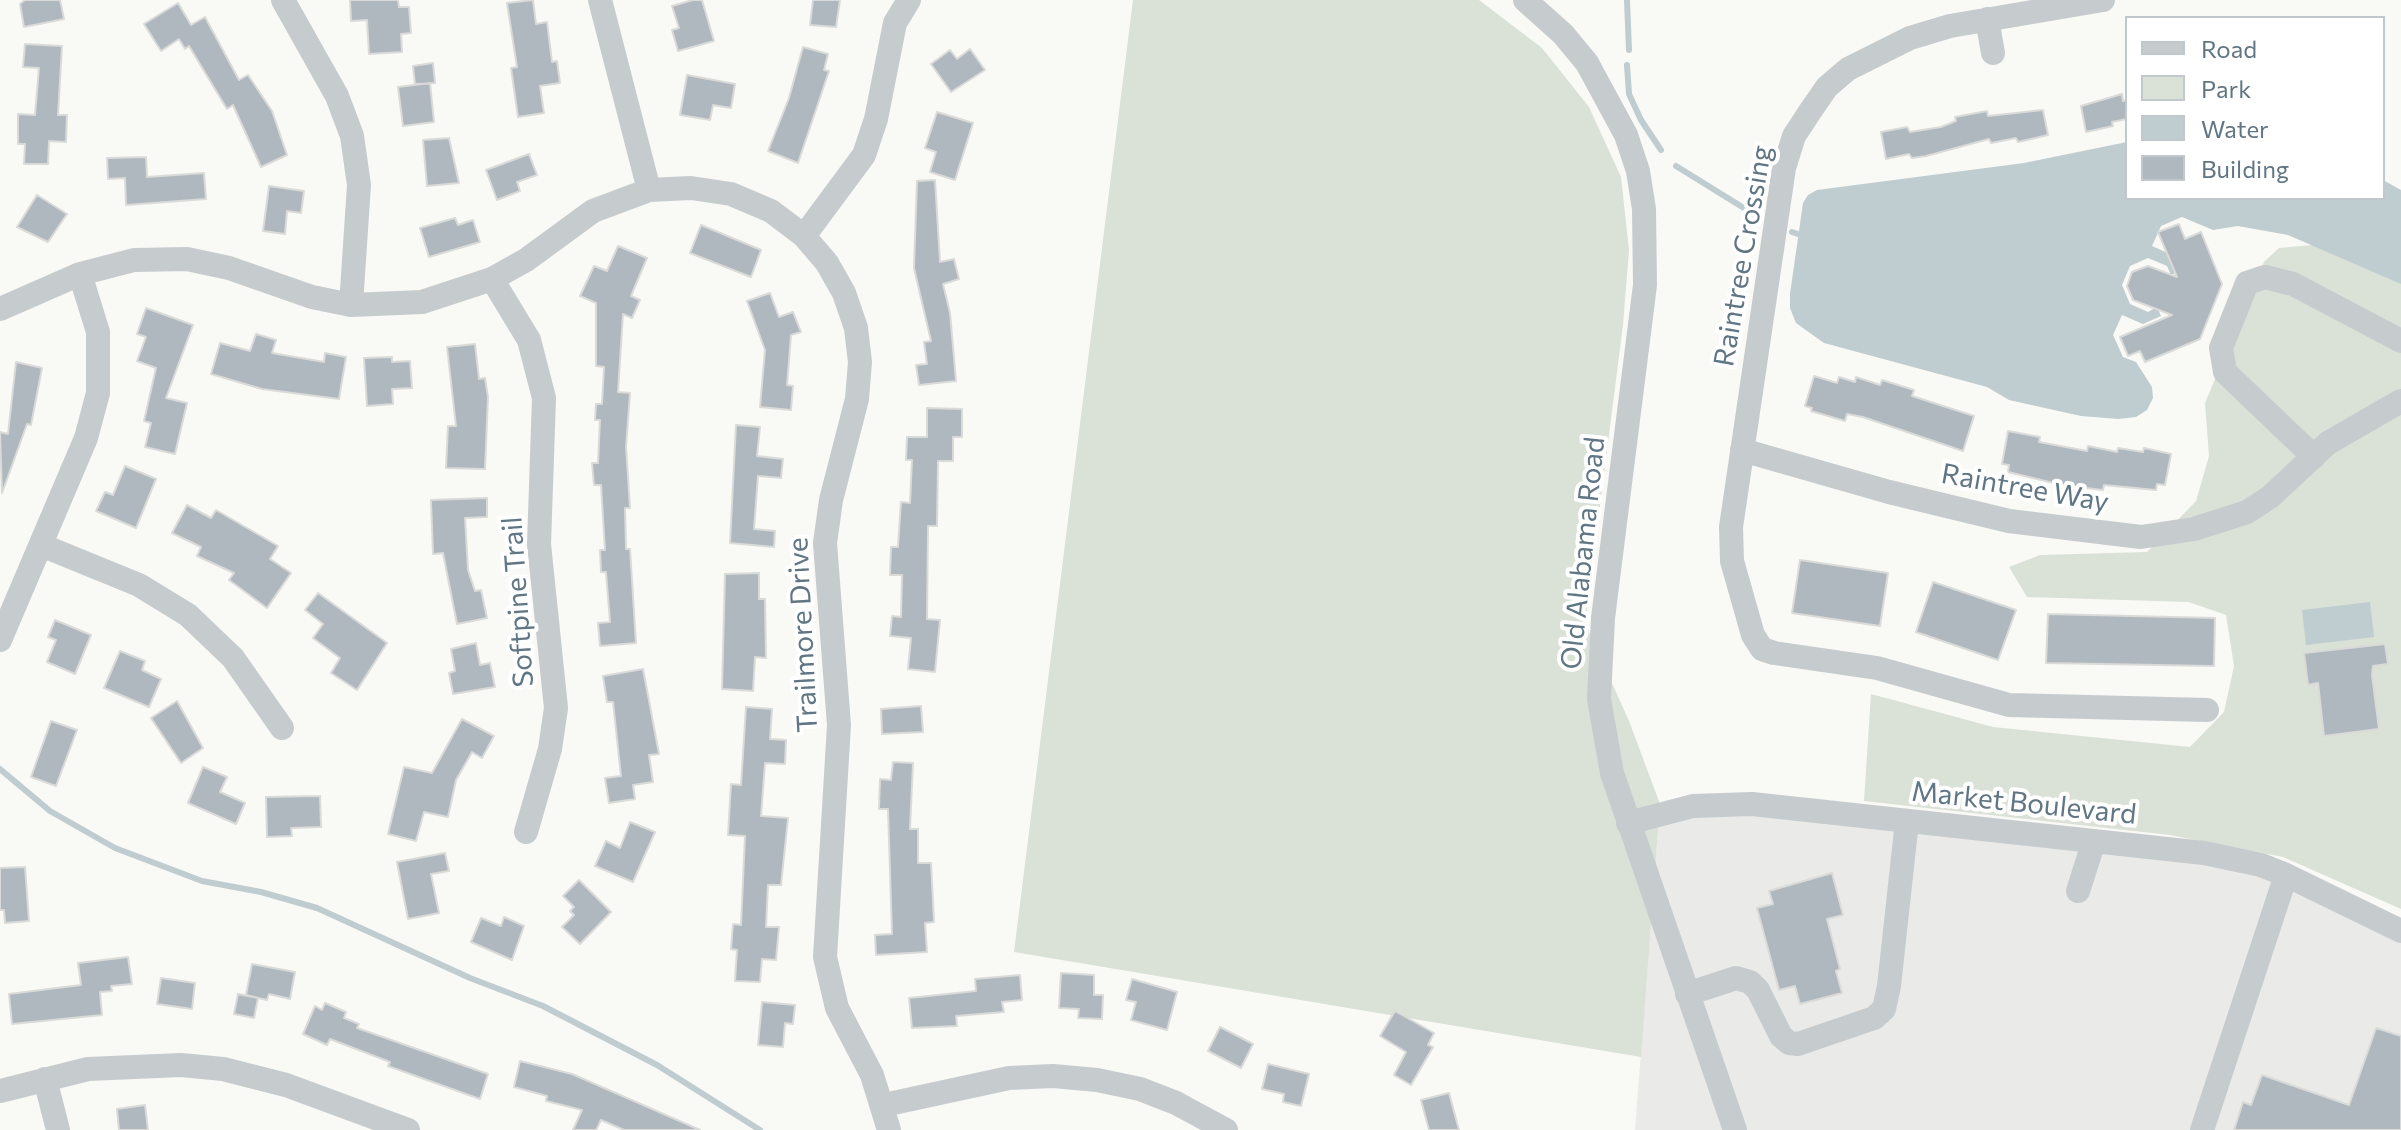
<!DOCTYPE html>
<html>
<head>
<meta charset="utf-8">
<style>
  body { margin:0 }
  #map { position:relative; width:2401px; height:1130px; overflow:hidden; background:#f9f9f6; font-family:Commissioner,sans-serif }
  canvas { display:block }
  .legend { position:absolute; left:2125px; top:16px; width:260px; height:184px; box-sizing:border-box; background:#fff; border:2px solid #c0c8ce; margin:0; padding:10px 14px; list-style:none; font-size:24px; color:#617684 }
  .legend li { display:flex; align-items:center; gap:16px; height:40px }
  .legend b { width:40px; border:2px solid #c0c8ce }
</style>
</head>
<body>
<div id="map">
<canvas width="2401" height="1130"></canvas>
<ul class="legend">
<li><b style="height:10px;background:#c6cbce"></b>Road</li>
<li><b style="height:22px;background:#dae1d6"></b>Park</li>
<li><b style="height:22px;background:#bfccd0"></b>Water</li>
<li><b style="height:22px;background:#aeb8be"></b>Building</li>
</ul>
</div>
<script>
const g = document.querySelector('canvas').getContext('2d');
g.lineJoin = 'round';
function fill(path, color) { g.fillStyle = color; g.fill(path, 'evenodd'); }
const toPath = rows => new Path2D(rows.map(r => 'M' + r).join(''));
function trace(path, color, width, dash) { g.strokeStyle = color; g.lineWidth = width; g.lineCap = dash ? 'butt' : 'round'; g.setLineDash(dash || []); g.stroke(path); }
function write(font, color, halo, rows, align = 'center') {
  g.font = font + ' Commissioner,sans-serif'; g.lineWidth = 8; g.setLineDash([]); g.textBaseline = 'middle'; g.strokeStyle = halo; g.fillStyle = color; for (const [text, x, y, turn = 0] of rows) {
    g.save(); g.translate(x, y); g.rotate((+turn || 0) * Math.PI / 180); g.textAlign = isNaN(turn) ? turn : align; if (halo) g.strokeText(text, 0, 0); g.fillText(text, 0, 0); g.restore();
  }
}
fill(toPath([
  [1660,804,2292,873,2401,924,2401,1130,1635,1130]
]), '#eaeae9');
fill(toPath([
  [1133,0,1479,0,1542,48,1589,107,1621,177,1629,250,1623,325,1585,623,1629,721,1660,804,1641,1057,1014,952],
  [2401,237,2401,909,2283,857,2170,835,1864,801,1871,694,1993,727,2190,747,2224,712,2234,666,2226,615,2189,602,2027,597,2009,567,2040,555,2147,552,2196,501,2209,456,2205,403,2264,262,2279,248]
]), '#dae1d6');
fill(toPath([
  [2127,142,2127,198,2383,198,2383,180,2401,190,2401,284,2288,235,2238,226,2213,230,2182,217,2161,226,2152,246,2170,254,2178,272,2171,275,2167,266,2148,258,2130,266,2122,285,2130,304,2148,312,2157,307,2161,316,2143,324,2122,315,2113,335,2123,357,2136,362,2152,387,2153,398,2147,410,2136,417,2118,419,2081,416,2009,400,1987,387,1824,343,1796,323,1790,308,1790,294,1803,203,1808,195,1817,190,2024,163],
  [2370,602,2374,637,2306,645,2302,610]
]), '#bfccd0');
trace(toPath([
  [1627,0,1629,50],
  [1627,65,1629,94,1641,120,1661,150],
  [1676,166,1760,218],
  [1792,232,1798,234],
  [0,769,50,811,115,848,202,881,261,892,317,908,470,978,543,1006,657,1065,760,1130]
]), '#bfccd0', 6);
const building = toPath([
  [25,0,60,0,64,19,24,27,20,4,25,0],
  [350,0,398,0,399,7,409,7,411,33,401,34,402,52,369,54,367,20,351,21,350,0],
  [533,0,536,24,547,22,552,62,557,61,560,83,540,86,544,113,518,117,511,68,517,67,507,3,533,0],
  [693,0,702,0,714,41,678,51,672,30,679,28,672,6,693,0],
  [813,0,840,0,836,27,810,25,813,0],
  [178,3,191,25,205,17,239,80,248,75,272,111,287,155,261,167,233,105,227,109,189,46,185,49,179,39,161,51,144,24,178,3],
  [25,44,62,46,58,115,67,115,66,142,49,141,48,164,24,164,25,144,18,144,18,114,35,115,39,68,23,67,25,44],
  [803,47,828,54,824,70,829,71,798,163,768,151,789,98,803,47],
  [970,49,985,70,951,92,931,64,950,50,957,59,970,49],
  [433,63,435,83,415,84,413,66,433,63],
  [687,75,735,84,731,108,713,105,710,120,680,115,687,75],
  [430,83,434,122,403,126,398,87,430,83],
  [2122,94,2123,101,2127,100,2127,119,2112,122,2113,126,2086,132,2081,106,2122,94],
  [2043,110,2048,135,2018,142,2016,138,1991,143,1989,139,1926,156,1912,158,1909,154,1886,159,1881,132,1907,127,1910,132,1941,127,1956,121,1955,117,1987,111,1988,116,2043,110],
  [937,112,973,123,955,180,930,172,936,152,925,148,937,112],
  [449,138,459,183,427,186,423,140,449,138],
  [529,154,537,175,517,182,520,191,497,200,486,170,529,154],
  [146,157,147,177,204,173,206,199,126,205,125,178,108,179,107,158,146,157],
  [935,180,940,262,954,259,959,279,943,284,950,313,956,381,919,385,916,365,927,364,924,342,931,341,914,268,917,181,935,180],
  [269,186,304,191,301,213,287,211,285,234,263,231,269,186],
  [37,195,67,214,48,242,17,227,37,195],
  [455,218,458,225,473,220,480,242,429,257,420,228,455,218],
  [2179,224,2185,239,2201,232,2222,284,2200,339,2145,362,2140,351,2128,356,2120,337,2172,315,2133,300,2127,286,2132,272,2148,266,2177,277,2158,232,2179,224],
  [701,225,761,250,751,277,690,253,701,225],
  [618,246,647,258,631,296,640,300,632,318,623,314,618,392,630,393,626,447,630,508,625,508,626,549,630,549,636,643,600,646,598,623,610,622,606,572,601,572,600,550,605,550,601,485,594,485,592,463,598,463,600,420,595,420,596,404,602,404,604,367,596,366,596,303,580,296,594,266,607,271,618,246],
  [770,293,779,317,793,312,801,332,791,335,787,385,793,386,791,410,760,407,765,350,747,301,770,293],
  [146,308,193,325,166,398,187,403,175,454,145,447,151,423,144,421,156,368,137,361,146,337,137,334,146,308],
  [256,334,276,340,272,353,324,362,325,353,346,357,339,399,262,389,211,374,220,343,250,351,256,334],
  [475,344,479,379,485,378,488,397,485,469,446,468,448,426,456,426,447,347,475,344],
  [392,357,392,362,410,361,412,388,392,389,393,404,367,406,364,358,392,357],
  [16,362,42,368,31,425,27,424,2,493,0,432,8,434,16,362],
  [1814,376,1837,383,1839,377,1855,382,1856,377,1880,385,1882,380,1914,390,1912,396,1974,416,1963,451,1863,417,1847,414,1845,421,1811,411,1812,408,1805,406,1814,376],
  [927,408,962,409,962,437,953,437,953,461,938,461,937,526,928,526,927,619,940,620,935,672,908,669,911,638,890,636,892,616,901,617,902,575,890,575,891,547,898,547,901,502,910,503,912,460,906,460,907,437,927,437,927,408],
  [736,425,760,427,757,456,783,459,781,478,758,476,754,529,775,531,774,547,730,543,736,425],
  [2008,431,2040,437,2039,442,2087,451,2088,446,2117,452,2118,448,2143,452,2144,448,2171,454,2165,485,2157,484,2156,490,2104,485,2103,490,2062,485,2008,472,2009,465,2002,464,2008,431],
  [125,466,156,479,136,528,96,511,105,492,113,495,125,466],
  [487,498,487,517,465,518,468,570,475,591,481,590,487,618,457,624,443,553,433,554,431,500,487,498],
  [187,505,211,518,216,510,278,546,270,559,291,573,267,608,229,580,234,573,197,556,201,547,172,533,187,505],
  [1800,560,1888,573,1880,626,1792,613,1800,560],
  [759,573,759,599,765,599,766,658,755,657,753,691,722,689,725,574,759,573],
  [1933,582,2016,610,1998,660,1916,632,1933,582],
  [318,593,387,643,357,690,331,673,340,658,313,638,323,624,305,610,318,593],
  [2048,614,2215,618,2214,666,2046,663,2048,614],
  [55,620,91,635,75,674,47,662,56,640,48,637,55,620],
  [476,643,480,665,490,663,495,687,453,694,449,673,455,671,451,649,476,643],
  [2385,644,2388,664,2373,666,2372,675,2379,729,2324,736,2318,683,2308,685,2304,653,2385,644],
  [120,651,145,661,142,670,161,679,149,707,104,688,120,651],
  [643,669,659,754,649,755,653,782,633,785,635,799,609,803,605,778,621,776,613,702,607,702,603,676,643,669],
  [177,701,203,748,181,763,151,718,177,701],
  [921,706,923,732,882,734,881,709,921,706],
  [746,707,772,709,770,739,786,740,785,764,765,763,761,816,788,818,781,885,768,885,766,927,779,927,776,960,762,959,760,982,735,981,737,950,731,949,733,924,741,925,745,836,728,835,731,784,741,785,746,707],
  [462,719,494,736,482,758,472,752,456,780,448,817,424,812,416,841,388,834,404,767,432,773,462,719],
  [51,721,77,730,56,786,31,777,51,721],
  [893,762,913,763,910,829,918,829,918,863,931,863,934,922,925,923,927,952,876,955,875,935,892,934,888,809,879,809,880,779,891,780,893,762],
  [203,767,227,777,220,792,245,803,236,824,188,803,203,767],
  [320,796,321,827,291,828,292,836,267,837,266,797,320,796],
  [630,822,655,832,633,882,595,866,606,841,620,848,630,822],
  [445,853,449,871,431,874,439,913,408,919,397,862,445,853],
  [25,867,29,921,5,923,4,910,0,910,0,868,25,867],
  [1832,873,1843,915,1827,919,1840,969,1836,971,1842,993,1800,1004,1795,986,1779,990,1757,908,1773,904,1769,891,1832,873],
  [579,880,611,912,580,944,562,927,574,915,570,911,574,907,563,896,579,880],
  [504,917,524,926,512,960,471,942,481,918,501,926,504,917],
  [128,957,132,984,111,986,112,991,100,992,102,1015,12,1024,9,994,81,985,78,963,128,957],
  [252,964,295,972,290,999,269,994,267,1000,246,995,252,964],
  [1061,973,1094,975,1094,995,1103,995,1102,1019,1078,1018,1079,1009,1059,1008,1061,973],
  [1020,975,1022,1000,1002,1002,1004,1012,956,1016,957,1026,912,1028,909,998,976,991,975,979,1020,975],
  [161,978,195,983,192,1009,157,1004,161,978],
  [1132,979,1177,992,1167,1030,1131,1020,1136,1002,1126,1000,1132,979],
  [238,994,258,998,254,1018,234,1014,238,994],
  [762,1002,795,1005,793,1024,785,1023,783,1047,758,1045,762,1002],
  [325,1003,346,1012,344,1018,359,1024,357,1028,488,1074,480,1099,388,1066,390,1062,330,1039,327,1045,303,1034,315,1006,322,1010,325,1003],
  [1395,1011,1434,1033,1428,1045,1433,1047,1411,1085,1394,1075,1406,1052,1380,1036,1395,1011],
  [1220,1027,1253,1044,1241,1068,1208,1051,1220,1027],
  [2376,1028,2401,1036,2401,1130,2234,1130,2243,1102,2251,1105,2262,1075,2349,1105,2376,1028],
  [520,1061,572,1074,700,1130,624,1130,601,1120,596,1130,573,1130,582,1110,546,1101,547,1096,514,1087,520,1061],
  [1268,1064,1309,1074,1301,1106,1283,1102,1284,1094,1262,1089,1268,1064],
  [1449,1093,1459,1130,1429,1130,1421,1100,1449,1093],
  [145,1105,148,1130,119,1130,117,1109,145,1105]
]);
fill(building, '#aeb8be');
trace(building, '#dadad8', 2);
trace(toPath([
  [283,0,337,96,352,136,359,185,351,305],
  [600,0,649,190],
  [1525,0,1563,34,1587,63,1626,135,1638,171,1644,209,1645,285,1603,618,1599,699,1612,773,1735,1130],
  [2103,0,1950,26,1910,38,1848,69,1827,87,1811,110,1794,136,1784,168,1731,527,1732,561,1753,635,1762,649,1774,653,1877,668,2009,705,2207,710],
  [1987,19,1993,53],
  [804,236,864,155,876,119,895,23,909,0],
  [492,279,529,340,544,398,539,544,556,708,550,749,526,832],
  [0,309,80,274,134,260,187,259,229,268,312,297,351,305,422,302,492,279,526,260,593,211,649,190,691,188,731,194,771,211,804,236,827,263,844,293,856,328,860,362,857,399,831,500,825,543,839,725,825,957,837,1008,872,1075,889,1130],
  [1742,450,1889,492,2009,521,2141,537,2194,529,2247,512,2270,497,2328,443,2401,401],
  [2314,457,2225,372,2221,348,2247,283,2265,277,2293,284,2401,341],
  [41,545,139,585,188,615,233,658,282,728],
  [0,640,86,438,98,393,98,332,80,274],
  [1628,823,1693,806,1752,804,2204,853,2261,865,2286,875,2401,931],
  [2078,891,2094,841],
  [1687,994,1736,978,1750,982,1758,990,1781,1036,1789,1043,1798,1044,1874,1018,1884,1009,1889,986,1907,821],
  [45,1079,58,1130],
  [0,1091,88,1069,181,1065,223,1069,286,1085,408,1130],
  [884,1105,1009,1078,1053,1076,1097,1080,1140,1089,1176,1103,1226,1130],
  [2202,1130,2286,875]
]), '#c6cbce', 24);
write('28px', '#617684', '#fff', [
  ["Raintree Crossing",1743,256,-80],
  ["Raintree Way",2025,488,10],
  ["Old Alabama Road",1583,553,-84],
  ["Softpine Trail",518,602,-94],
  ["Trailmore Drive",803,635,-93],
  ["Market Boulevard",2024,803,6]
]);
</script>
</body>
</html>
